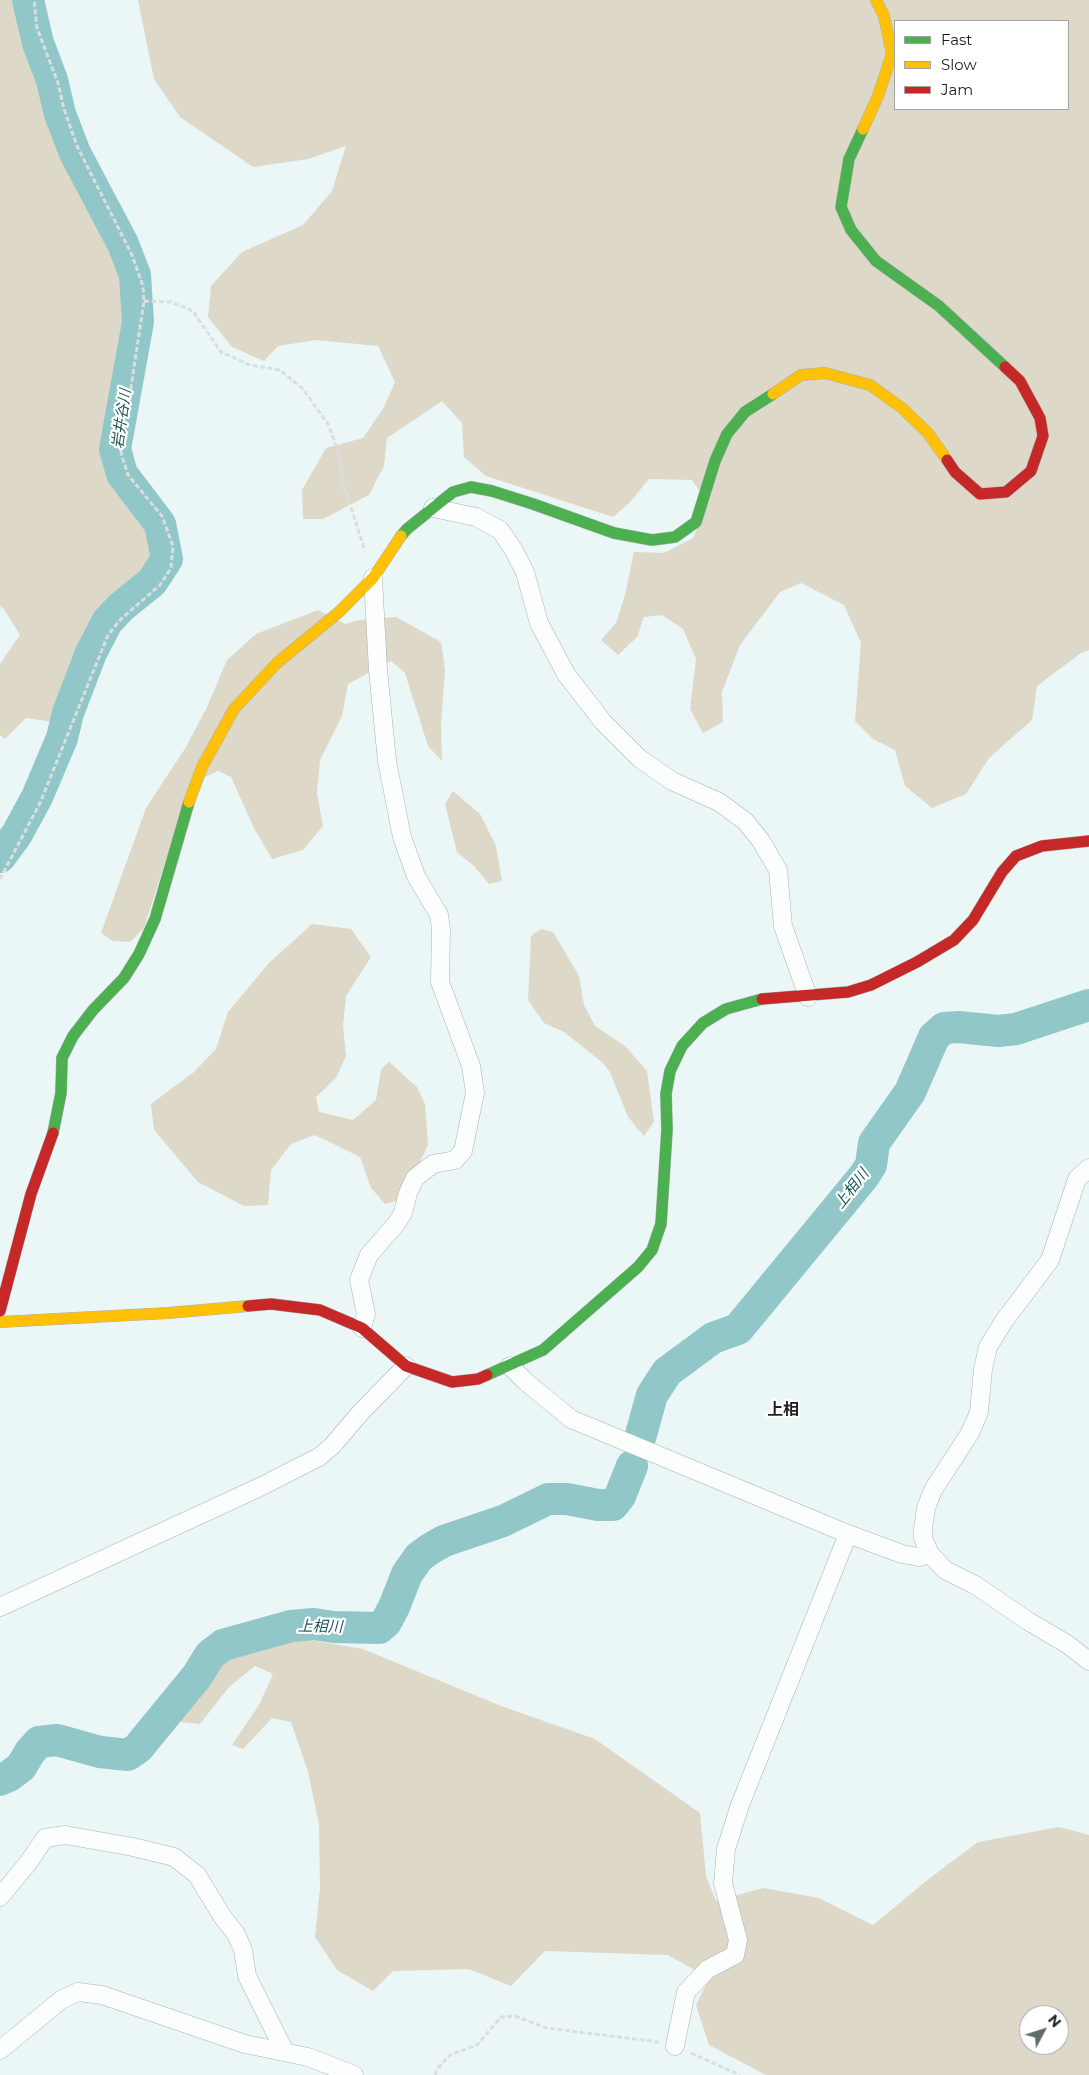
<!DOCTYPE html>
<html>
<head>
<meta charset="utf-8">
<style>
  body { margin:0 }
  #map { position:relative; width:1089px; height:2075px; overflow:hidden; background:#ebf6f6; font-family:Montserrat,sans-serif }
  canvas { display:block }
  .legend { position:absolute; left:894px; top:20px; width:175px; height:90px; box-sizing:border-box; background:#fff; border:1px solid #a3a6a6; margin:0; padding:6px 9px; list-style:none; font-size:15px; color:#192020 }
  .legend li { display:flex; align-items:center; gap:10px; height:25px }
  .legend b { width:25px; border:1px solid #a3a6a6 }
  .north { position:absolute; left:1019px; top:2005px; width:50px; height:50px; box-sizing:border-box; background:#fff; border:1px solid #a3a6a6; border-radius:50%; rotate:50deg; font-size:14px; font-weight:700; line-height:20px; text-align:center; color:#192020 }
  .north::after { content:''; display:block; margin:auto; width:18px; height:22px; background:#626b6b; clip-path:polygon(50% 0,100% 100%,50% 72%,0 100%) }
</style>
</head>
<body>
<div id="map">
<canvas width="1089" height="2075"></canvas>
<ul class="legend">
<li><b style="height:6px;background:#4caf50"></b>Fast</li>
<li><b style="height:6px;background:#ffc107"></b>Slow</li>
<li><b style="height:6px;background:#c62828"></b>Jam</li>
</ul>
<div class="north">N</div>
</div>
<script>
const g = document.querySelector('canvas').getContext('2d');
g.lineJoin = 'round';
function fill(path, color) { g.fillStyle = color; g.fill(path, 'evenodd'); }
const toPath = rows => new Path2D(rows.map(r => 'M' + r).join(''));
function trace(path, color, width, dash) { g.strokeStyle = color; g.lineWidth = width; g.lineCap = dash ? 'butt' : 'round'; g.setLineDash(dash || []); g.stroke(path); }
function write(font, color, halo, rows, align = 'center') {
  g.font = font + ' Montserrat,"Noto Sans JP",sans-serif'; g.lineWidth = 4.5; g.setLineDash([]); g.textBaseline = 'middle'; g.strokeStyle = halo; g.fillStyle = color; for (const [text, x, y, turn = 0] of rows) {
    g.save(); g.translate(x, y); g.rotate((+turn || 0) * Math.PI / 180); g.textAlign = isNaN(turn) ? turn : align; if (halo) g.strokeText(text, 0, 0); g.fillText(text, 0, 0); g.restore();
  }
}
fill(toPath([
  [0,0,21,0,31,55,56,135,103,224,123,271,128,314,108,398,108,472,144,516,157,558,142,583,99,619,54,722,26,718,5,739,0,735,0,664,20,635,4,609,0,606],
  [138,0,1089,0,1089,650,1081,653,1037,686,1032,720,989,758,966,794,932,808,905,786,895,750,873,739,855,721,861,643,844,605,801,583,780,592,740,645,722,692,723,722,703,733,690,709,696,659,683,629,662,615,644,617,637,637,618,655,601,640,616,623,625,595,634,552,664,553,693,538,708,502,692,480,649,479,629,503,613,517,486,476,464,457,462,423,442,401,387,438,384,466,369,495,323,519,303,519,302,490,326,448,363,438,384,407,395,382,378,346,316,340,278,346,264,361,232,347,208,317,211,286,242,252,303,225,332,191,346,146,308,159,253,167,180,117,154,79],
  [895,21,1068,21,1068,109,895,109],
  [318,610,345,624,359,620,396,617,441,642,445,670,441,725,442,761,428,746,405,673,391,661,348,684,342,716,320,760,317,793,323,826,303,850,272,859,254,828,231,777,218,771,190,784,144,928,130,942,113,941,101,933,146,808,186,747,207,707,227,660,256,634],
  [453,791,480,814,496,846,502,881,489,884,474,866,457,852,445,804],
  [312,924,351,929,371,957,346,996,343,1026,346,1056,336,1078,316,1097,319,1112,353,1120,376,1100,381,1069,389,1062,417,1087,425,1104,428,1145,420,1162,408,1177,396,1201,385,1204,371,1188,360,1157,315,1135,291,1144,271,1170,268,1205,244,1206,198,1182,154,1130,151,1104,194,1072,216,1049,228,1012,269,963],
  [541,929,553,932,579,976,584,1005,595,1026,625,1046,647,1071,654,1122,644,1136,628,1117,610,1072,603,1063,564,1032,544,1023,528,1000,531,936],
  [311,1640,363,1649,501,1706,595,1739,700,1813,706,1876,716,1901,763,1888,819,1898,873,1925,930,1878,978,1842,1059,1827,1089,1835,1089,2075,766,2075,709,2045,696,2005,709,1978,668,1955,545,1951,511,1986,469,1969,393,1971,373,1991,337,1970,315,1937,320,1888,319,1824,308,1772,291,1722,272,1718,243,1749,232,1745,259,1705,273,1674,255,1666,229,1687,200,1724,170,1721,224,1655,260,1642],
  [1029,2015,1059,2015,1059,2045,1029,2045]
]), '#ded8c8');
trace(toPath([
  [0,857,17,834,37,797,62,738,68,713,91,653,107,622,121,607,152,582,167,559,160,524,122,474,115,449,138,322,135,275,123,244,75,153,60,114,52,80,38,43,28,0],
  [640,1438,652,1395,667,1372,713,1338,738,1329,864,1176,871,1165,874,1143,910,1092,934,1037,944,1028,959,1027,998,1031,1016,1029,1089,1005],
  [0,1780,9,1776,21,1767,30,1752,39,1742,57,1740,100,1752,128,1755,138,1748,197,1676,210,1655,223,1645,291,1626,314,1624,334,1627,379,1628,386,1622,394,1607,407,1574,419,1557,430,1549,444,1541,503,1521,548,1499,567,1499,598,1505,613,1505,620,1496,632,1466]
]), '#91c7c9', 32);
const street = toPath([
  [433,508,476,517,500,530,513,549,525,572,539,623,566,674,603,722,639,758,672,781,719,802,745,821,761,841,778,870,783,926,808,997],
  [1089,1168,1077,1179,1050,1260,1004,1321,988,1347,983,1369,979,1412,970,1433,933,1490,926,1508,923,1529,923,1538,930,1554,945,1570,975,1585,1028,1621,1067,1644,1089,1661],
  [362,1328,366,1314,359,1280,369,1255,396,1224,403,1213,408,1193,415,1178,433,1164,455,1160,463,1151,475,1093,471,1066,440,982,441,929,439,915,416,876,402,837,387,761,378,670,373,578],
  [510,1366,525,1381,571,1419,848,1534,902,1554,919,1557,930,1554],
  [0,1607,260,1487,319,1457,332,1446,362,1411,406,1366],
  [0,1897,28,1863,45,1838,65,1835,133,1847,174,1857,197,1875,222,1916,236,1934,243,1950,247,1976,285,2052],
  [675,2046,686,1992,708,1969,735,1955,738,1940,723,1883,726,1849,740,1805,848,1534],
  [0,2050,61,2000,78,1992,102,1995,245,2044,308,2057,354,2075]
]);
const fast = toPath([
  [863,129,849,159,841,207,851,230,876,261,939,306,1005,367],
  [401,536,407,529,453,492,471,487,492,491,533,504,614,533,652,540,675,537,696,522,715,461,727,434,745,412,773,394],
  [53,1133,61,1093,62,1058,73,1036,93,1010,124,978,139,954,155,919,189,802],
  [487,1375,543,1350,638,1267,652,1250,661,1224,667,1130,666,1094,670,1071,682,1046,703,1023,726,1009,762,999]
]);
const slow = toPath([
  [863,129,878,96,892,54,884,16,876,0],
  [773,394,801,375,825,373,870,385,902,408,928,433,947,460],
  [189,802,202,767,234,709,277,663,339,612,373,578,401,536],
  [0,1322,168,1313,248,1306]
]);
const jam = toPath([
  [947,460,955,472,980,494,1006,492,1031,471,1043,436,1040,418,1020,381,1005,367],
  [762,999,848,992,871,985,917,962,954,940,973,920,1002,872,1016,856,1042,846,1089,841],
  [248,1306,271,1304,320,1310,362,1328,406,1366,452,1382,478,1379,487,1375],
  [0,1311,31,1194,53,1133]
]);
trace(street, '#aab2b2', 19);
trace(fast, '#aab2b2', 12);
trace(slow, '#aab2b2', 12);
trace(jam, '#aab2b2', 12);
trace(toPath([
  [144,301,171,302,193,311,221,352,250,365,280,370,303,389,328,424,339,453,344,486,365,551],
  [0,879,40,803,108,635,121,619,160,585,171,568,173,546,162,516,128,475,121,453,144,301,143,286,132,255,77,146,64,109,58,83,37,28,34,0],
  [691,2053,740,2075],
  [435,2075,437,2069,450,2055,477,2045,501,2017,515,2016,546,2028,659,2042]
]), '#dbdede', 3, [5, 2.5]);
trace(street, '#fcfefe', 18);
trace(fast, '#4caf50', 11);
trace(slow, '#ffc107', 11);
trace(jam, '#c62828', 11);
write('italic 15px', '#19575a', '#fff', [
  ["岩井谷川",122,419,-82],
  ["上相川",852,1189,-52],
  ["上相川",320,1627,1]
]);
write('bold 16px', '#192020', '#fff', [
  ["上相",783,1410]
]);
</script>
</body>
</html>
